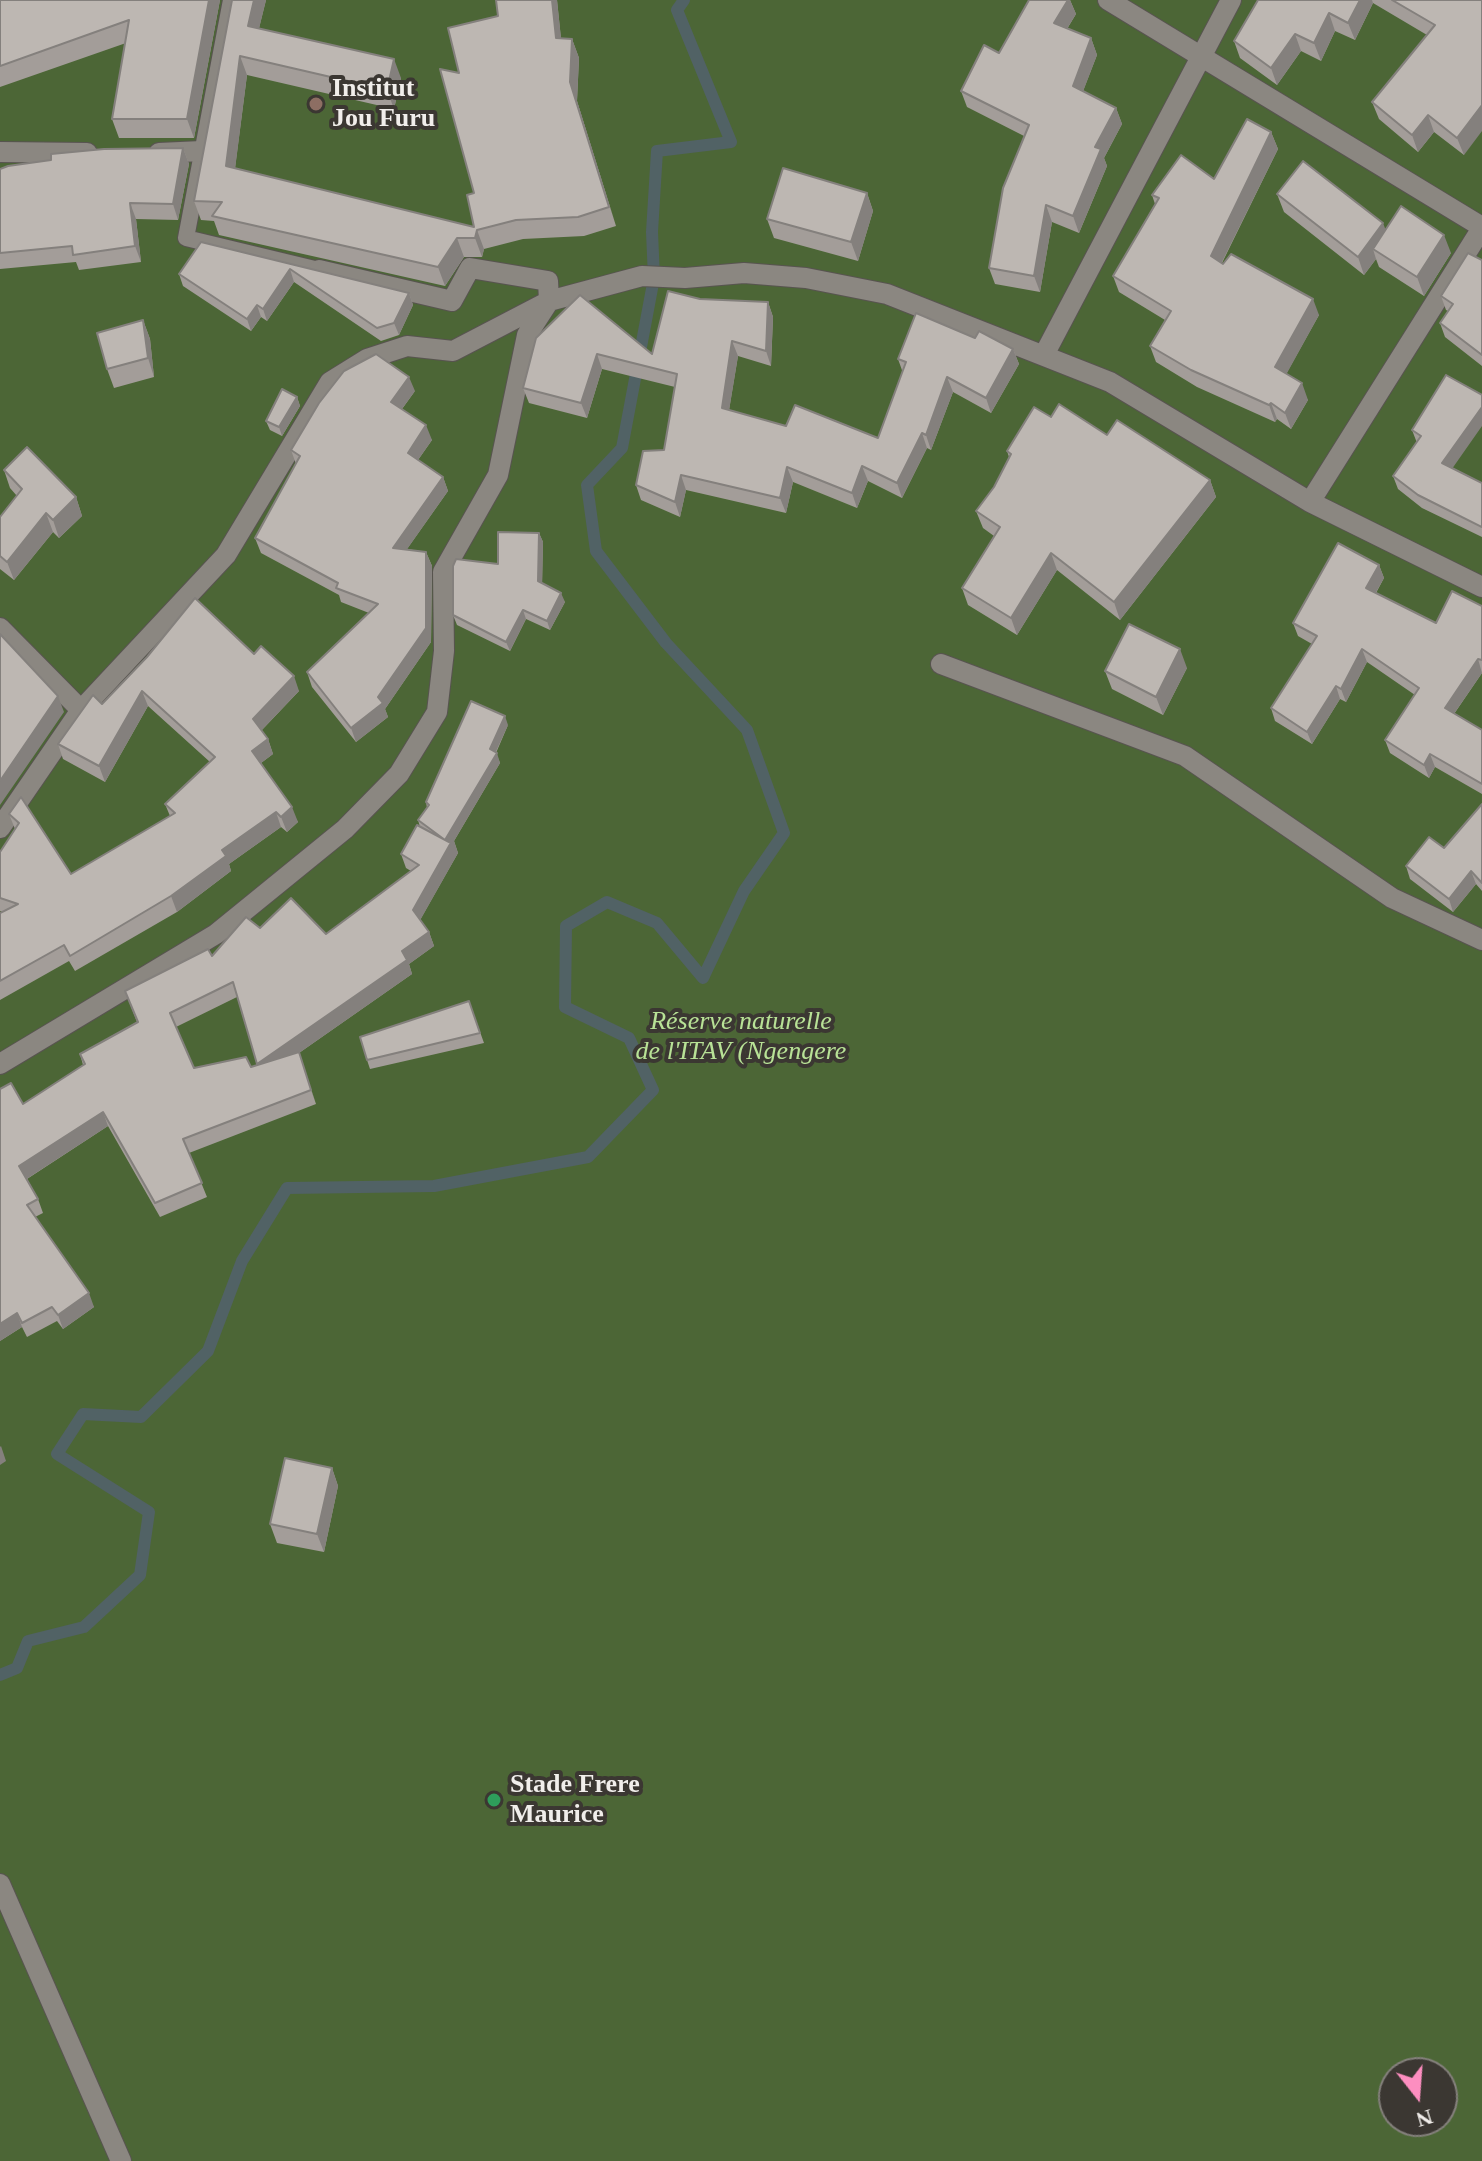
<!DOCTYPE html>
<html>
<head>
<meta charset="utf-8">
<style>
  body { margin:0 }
  #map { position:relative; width:1482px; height:2161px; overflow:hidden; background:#3b3732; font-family:Georgia,serif }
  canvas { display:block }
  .north { position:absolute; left:1378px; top:2057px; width:80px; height:80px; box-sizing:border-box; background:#3b3732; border:2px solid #84807c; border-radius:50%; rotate:163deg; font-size:22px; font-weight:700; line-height:32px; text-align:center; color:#f1eeeb }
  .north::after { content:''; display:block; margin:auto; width:28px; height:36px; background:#fd8ec0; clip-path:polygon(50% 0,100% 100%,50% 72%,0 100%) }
</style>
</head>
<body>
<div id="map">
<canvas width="1482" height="2161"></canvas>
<div class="north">N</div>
</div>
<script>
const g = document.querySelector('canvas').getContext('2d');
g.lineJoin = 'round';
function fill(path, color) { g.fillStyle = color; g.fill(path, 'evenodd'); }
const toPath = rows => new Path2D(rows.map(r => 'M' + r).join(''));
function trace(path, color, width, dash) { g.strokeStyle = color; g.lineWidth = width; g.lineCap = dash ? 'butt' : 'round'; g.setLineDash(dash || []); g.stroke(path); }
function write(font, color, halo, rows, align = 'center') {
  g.font = font + ' Georgia,serif'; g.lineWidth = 8; g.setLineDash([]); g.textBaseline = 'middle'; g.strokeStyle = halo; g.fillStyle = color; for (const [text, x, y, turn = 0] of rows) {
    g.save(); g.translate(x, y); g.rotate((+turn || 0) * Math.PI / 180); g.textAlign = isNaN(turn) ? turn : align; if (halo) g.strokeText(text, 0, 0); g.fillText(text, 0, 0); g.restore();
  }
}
fill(toPath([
  [0,0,1482,0,1482,2161,0,2161],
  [1394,2073,1442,2073,1442,2121,1394,2121]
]), '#4c6636');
trace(toPath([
  [0,1675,17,1668,28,1641,84,1627,140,1575,149,1512,57,1454,83,1414,141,1417,208,1351,242,1261,287,1188,434,1186,588,1157,653,1090,629,1038,565,1007,566,926,607,902,657,923,703,978,744,891,784,833,747,730,666,643,596,551,587,485,622,448,654,278,652,232,657,151,731,142,677,10,684,0]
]), '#516265', 12);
const service = toPath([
  [231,0,186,238,319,270]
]);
const minor = toPath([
  [1108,0,1482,227],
  [0,152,87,153],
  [159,153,202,151],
  [1045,353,1231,0],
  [1310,502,1482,228],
  [0,628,81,710],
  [941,664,1185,756,1392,898,1482,940],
  [0,828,81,710,226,555,330,382,367,359,407,346,453,351,549,301,642,276,685,278,744,273,806,278,887,294,1110,382,1310,502,1482,587],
  [0,1064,216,934,345,829,399,774,437,712,444,651,443,572,498,475,527,335,549,301,548,281,470,268,452,301,319,270],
  [0,1884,121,2161]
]);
trace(service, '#585450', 18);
trace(minor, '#585450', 22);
trace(service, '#8b8781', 16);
trace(minor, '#8b8781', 20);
fill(toPath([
  [0,0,220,0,194,138,119,138,112,119,126,43,0,87],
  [232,0,266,0,259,28,401,78,394,109,247,75,235,168,474,227,474,193,459,73,498,16,496,0,557,0,561,39,572,39,579,58,577,101,616,226,584,236,523,239,484,249,482,257,464,257,445,286,219,235,214,221,201,220,194,201],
  [1029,0,1070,0,1076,14,1067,29,1091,38,1097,55,1083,91,1116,108,1122,124,1104,158,1107,166,1079,233,1052,222,1040,292,995,284,989,268,1024,136,967,107,961,91,999,53],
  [1258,0,1482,0,1464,155,1434,132,1418,152,1379,119,1372,102,1427,35,1373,3,1355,40,1335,31,1321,61,1301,51,1277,85,1240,58,1234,41],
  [1271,132,1278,149,1222,263,1319,315,1286,374,1308,400,1291,429,1277,419,1275,422,1197,387,1156,362,1150,346,1165,320,1119,292,1113,276,1155,204,1152,195,1214,179],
  [183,148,189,164,178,220,136,219,141,262,79,270,76,262,0,269,0,169],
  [867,193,873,211,858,261,774,238,767,219],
  [1277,194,1386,229,1451,253,1424,296,1379,267,1376,259,1364,275,1284,212],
  [201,242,409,293,413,305,399,335,381,341,294,282,267,321,261,317,251,331,183,286,179,274],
  [1482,260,1482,366,1445,337,1440,323,1448,311,1446,310,1441,296],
  [700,299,768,302,773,317,771,366,738,356,729,410,786,426,878,438,903,373,898,359,975,338,1013,349,1019,364,991,413,953,392,931,450,927,448,902,498,868,481,857,508,793,482,786,513,686,490,680,517,641,500,636,485,664,450,675,387,602,369,587,418,529,403,523,388,536,338,652,354],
  [143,320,150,339,154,377,114,388,107,369],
  [1446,375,1453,468,1482,483,1482,537,1422,508,1398,489,1393,476,1417,443,1412,430],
  [415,391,402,409,432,440,418,460,443,477,448,491,407,549,426,552,432,566,431,642,385,709,388,717,356,742,312,687,307,672,369,613,341,602,339,595,261,553,255,538,296,464,291,450],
  [297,397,300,406,282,436,270,430,266,421],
  [1051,417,1107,435,1210,480,1216,497,1120,620,1057,570,1017,635,968,605,962,588,994,536,983,528,976,511,994,487,1009,457,1007,451],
  [4,470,76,497,82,516,59,538,53,532,14,580,0,569,0,517,17,496,10,488],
  [539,533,543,542,542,583,565,602,550,630,526,619,510,651,457,625,453,615,498,564],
  [1379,565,1384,578,1376,593,1436,623,1482,606,1482,673,1454,714,1482,730,1482,794,1435,767,1429,778,1390,753,1385,740,1415,695,1367,662,1346,702,1340,699,1312,744,1275,721,1271,708,1312,644,1298,636,1293,623],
  [254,654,299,691,261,731,268,739,273,754,261,763,298,822,287,832,281,827,229,864,231,871,177,912,75,971,69,961,0,1000,0,913,3,912,0,911,0,852,15,829,9,814,71,874,170,816,165,804,210,762,148,706,105,782,63,759,58,744,102,704],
  [1187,668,1163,715,1112,689,1105,671],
  [508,725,496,753,500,763,454,841,458,853,420,920,429,932,434,946,409,964,412,974,299,1053,316,1104,189,1153,207,1197,160,1217,108,1126,27,1179,38,1199,43,1213,35,1217,94,1307,63,1329,57,1321,27,1337,22,1327,0,1341,0,1089,23,1104,83,1065,80,1054,137,1022,125,991,212,956,260,928,326,934,411,871,406,868,401,854,420,827,418,820,427,808,426,802],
  [237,997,257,1065,251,1067,194,1068,176,1027],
  [1482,804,1482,891,1476,884,1453,912,1410,879,1406,866,1444,848],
  [469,1001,484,1043,370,1069,367,1060],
  [332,1468,338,1486,324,1552,277,1543,270,1524]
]), '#a39d99');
fill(toPath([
  [209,0,220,0,194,138,187,119],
  [254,0,266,0,255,45,248,26],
  [552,0,557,0,563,57,556,38],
  [1068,0,1070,0,1076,14,1060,40,1054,23],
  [1360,0,1372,0,1373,3,1355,40,1348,23],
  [1329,13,1335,31,1321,61,1314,43],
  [1295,34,1301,51,1277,85,1271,68],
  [1091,38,1097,55,1079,102,1073,86],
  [572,39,579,58,577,101,616,226,570,82],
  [240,56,247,75,233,185,226,166],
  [394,59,401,78,394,109,387,90],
  [1482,105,1482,131,1464,155,1457,138],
  [1116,108,1122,124,1104,158,1107,166,1079,233,1073,216,1095,147],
  [1428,115,1434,132,1418,152,1412,135],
  [1271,132,1278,149,1217,272,1211,256],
  [183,148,189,164,178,220,173,204],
  [867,193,873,211,858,261,851,242],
  [130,203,136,219,141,262,135,246],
  [1046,205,1052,222,1040,292,1034,276],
  [1383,223,1390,241,1373,249,1376,259,1364,275,1358,257],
  [477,230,484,249,482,257,475,238],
  [1444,235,1451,253,1424,296,1417,277],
  [457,238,464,257,445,286,438,267],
  [290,269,294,282,267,321,263,309],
  [409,293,413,305,399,335,394,323],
  [1313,299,1319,315,1281,384,1275,367],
  [768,302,773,317,771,366,766,351],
  [257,305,261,317,251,331,247,319],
  [143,320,150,339,154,377,148,358],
  [732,341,738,356,727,423,722,408],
  [1013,349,1019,364,991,413,986,398],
  [597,354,602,369,587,418,581,403],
  [409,377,415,391,396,417,391,402],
  [947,377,953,392,931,450,926,435],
  [1302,383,1308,400,1291,429,1285,413],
  [297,397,300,406,282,436,279,427],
  [1271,403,1277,419,1275,422,1269,405],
  [1482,407,1482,426,1447,476,1442,463],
  [426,425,432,440,413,467,408,453],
  [922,433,927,448,902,498,897,483],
  [862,466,868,481,857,508,852,493],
  [787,467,793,482,786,513,780,498],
  [681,475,686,490,680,517,675,502],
  [443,477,448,491,398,562,393,548],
  [1210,480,1216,497,1120,620,1114,602],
  [76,497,82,516,59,538,53,520],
  [46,513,53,532,14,580,7,562],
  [539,533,543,542,542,591,538,581],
  [426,552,432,566,431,642,385,709,388,717,356,742,351,728,378,697],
  [1051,553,1057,570,1017,635,1011,618],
  [1379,565,1384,578,1371,601,1366,588],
  [561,593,565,602,550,630,547,621],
  [523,610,526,619,510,651,506,642],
  [1180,649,1187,668,1163,715,1156,697],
  [1362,649,1367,662,1346,702,1341,689],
  [1478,659,1482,673,1449,721,1445,708],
  [294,676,299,691,258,734,253,719],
  [1336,686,1340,699,1312,744,1307,732],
  [142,691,148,706,105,782,99,766],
  [58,696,64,712,0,805,0,781],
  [505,716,508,725,493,758,490,749],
  [268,739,273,754,257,766,252,751],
  [497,753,500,763,454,841,458,853,418,924,413,910,445,840],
  [1430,754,1435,767,1429,778,1424,765],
  [292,807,298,822,287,832,281,817],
  [276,812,281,827,229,864,231,871,177,912,171,896,222,850],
  [1471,871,1476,884,1453,912,1449,899],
  [429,932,434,946,409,964,412,974,299,1053,316,1104,311,1090,262,1078,257,1064,402,951],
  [103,1112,108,1126,25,1180,19,1166],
  [89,1293,94,1307,63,1329,58,1315],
  [17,1313,22,1327,0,1341,0,1324],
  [1,1446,6,1461,0,1465,0,1447],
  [332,1468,338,1486,324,1552,317,1534]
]), '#84807d');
const building = toPath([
  [0,0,209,0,187,119,112,119,129,20,0,66,0,0],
  [232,0,254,0,248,26,394,59,387,90,240,56,226,166,474,227,467,195,474,193,440,69,459,73,448,28,498,16,496,0,552,0,556,38,572,39,570,82,609,207,578,217,516,220,477,230,475,238,457,238,438,267,212,216,222,202,194,201,232,0],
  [1029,0,1068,0,1054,23,1091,38,1073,86,1116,108,1095,147,1101,149,1073,216,1046,205,1034,276,989,268,1003,188,1029,125,961,91,984,45,999,53,1029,0],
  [1258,0,1360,0,1348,23,1329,13,1314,43,1295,34,1271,68,1234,41,1258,0],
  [1392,0,1482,0,1482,105,1457,138,1428,115,1412,135,1372,102,1435,25,1392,0],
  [1247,119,1271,132,1211,256,1223,264,1231,254,1313,299,1275,367,1302,383,1285,413,1271,403,1269,405,1191,370,1150,346,1171,311,1113,276,1159,198,1152,195,1181,155,1214,179,1247,119],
  [183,148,173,204,130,203,135,246,73,255,72,246,0,253,0,169,8,166,51,160,51,154,104,149,183,148],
  [1303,161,1383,223,1358,257,1277,194,1303,161],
  [783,168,867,193,851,242,767,219,783,168],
  [1401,206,1444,235,1417,277,1373,249,1401,206],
  [201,242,409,293,394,323,377,328,290,269,263,309,257,305,247,319,179,274,201,242],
  [1468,253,1482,260,1482,355,1440,323,1453,304,1441,296,1468,253],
  [668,291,700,299,768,302,766,351,732,341,722,408,786,426,795,405,878,438,906,362,898,359,916,313,975,338,979,331,1013,349,986,398,947,377,926,435,922,433,897,483,862,466,852,493,787,467,780,498,681,475,675,502,636,485,643,451,664,450,677,374,597,354,581,403,523,388,536,338,580,295,652,354,668,291],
  [143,320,148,358,107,369,97,333,143,320],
  [376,354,409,377,391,402,426,425,408,453,443,477,393,548,426,552,426,628,378,697,383,703,351,728,307,672,378,604,336,588,338,583,255,538,300,456,291,450,319,403,344,371,376,354],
  [1446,375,1482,395,1482,407,1442,463,1482,483,1482,527,1418,495,1393,476,1421,436,1412,430,1446,375],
  [282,389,297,397,279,427,266,421,282,389],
  [1059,404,1107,435,1117,420,1210,480,1114,602,1051,553,1011,618,962,588,1000,527,976,511,994,487,1011,454,1007,451,1034,407,1051,417,1059,404],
  [27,447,76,497,53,520,46,513,7,562,0,556,0,517,22,489,4,470,27,447],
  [498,532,539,533,538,581,561,593,547,621,523,610,506,642,453,615,453,566,456,559,498,564,498,532],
  [1338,543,1379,565,1366,588,1436,623,1452,591,1482,606,1482,660,1478,659,1445,708,1482,730,1482,784,1430,754,1424,765,1385,740,1419,688,1362,649,1341,689,1336,686,1307,732,1271,708,1317,636,1293,623,1338,543],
  [195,598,254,654,261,646,294,676,253,719,268,739,252,751,292,807,281,817,276,812,222,850,226,856,171,896,70,956,64,945,0,981,0,913,18,904,0,898,0,852,19,823,9,814,21,797,71,874,175,813,165,804,215,757,142,691,99,766,58,744,93,695,102,704,147,657,195,598],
  [1129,624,1180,649,1156,697,1105,671,1129,624],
  [0,634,58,696,0,781,0,634],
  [471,701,505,716,490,749,497,753,445,840,418,820,429,805,426,802,471,701],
  [1482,804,1482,883,1471,871,1449,899,1406,866,1429,837,1444,848,1482,804],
  [417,825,449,842,453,839,413,910,429,932,402,951,407,960,257,1064,233,982,170,1013,194,1068,246,1057,251,1067,299,1052,311,1090,183,1139,202,1183,155,1203,103,1112,19,1166,38,1199,27,1205,89,1293,58,1315,52,1307,22,1323,17,1313,0,1324,0,1089,11,1083,23,1104,85,1064,80,1054,138,1022,125,991,208,949,212,956,246,917,260,928,291,898,326,934,419,865,401,854,417,825],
  [469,1001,480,1033,367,1060,360,1037,469,1001],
  [285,1458,332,1468,317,1534,270,1524,285,1458]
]);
fill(building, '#bdb7b2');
trace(building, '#84807d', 2);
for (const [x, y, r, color] of [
  [316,104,8,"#8d6e63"],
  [494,1800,8,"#2e9e5b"]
]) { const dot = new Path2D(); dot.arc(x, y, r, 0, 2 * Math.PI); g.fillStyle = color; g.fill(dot); trace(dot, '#3b3732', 3); }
write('bold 26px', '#f1eeeb', '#3b3732', [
  ["Institut",332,89],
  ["Jou Furu",332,119],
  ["Stade Frere",510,1785],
  ["Maurice",510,1815]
], 'left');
write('italic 26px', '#b8e296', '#3b3732', [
  ["Réserve naturelle",741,1022],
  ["de l'ITAV (Ngengere",741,1052]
]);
</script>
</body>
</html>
